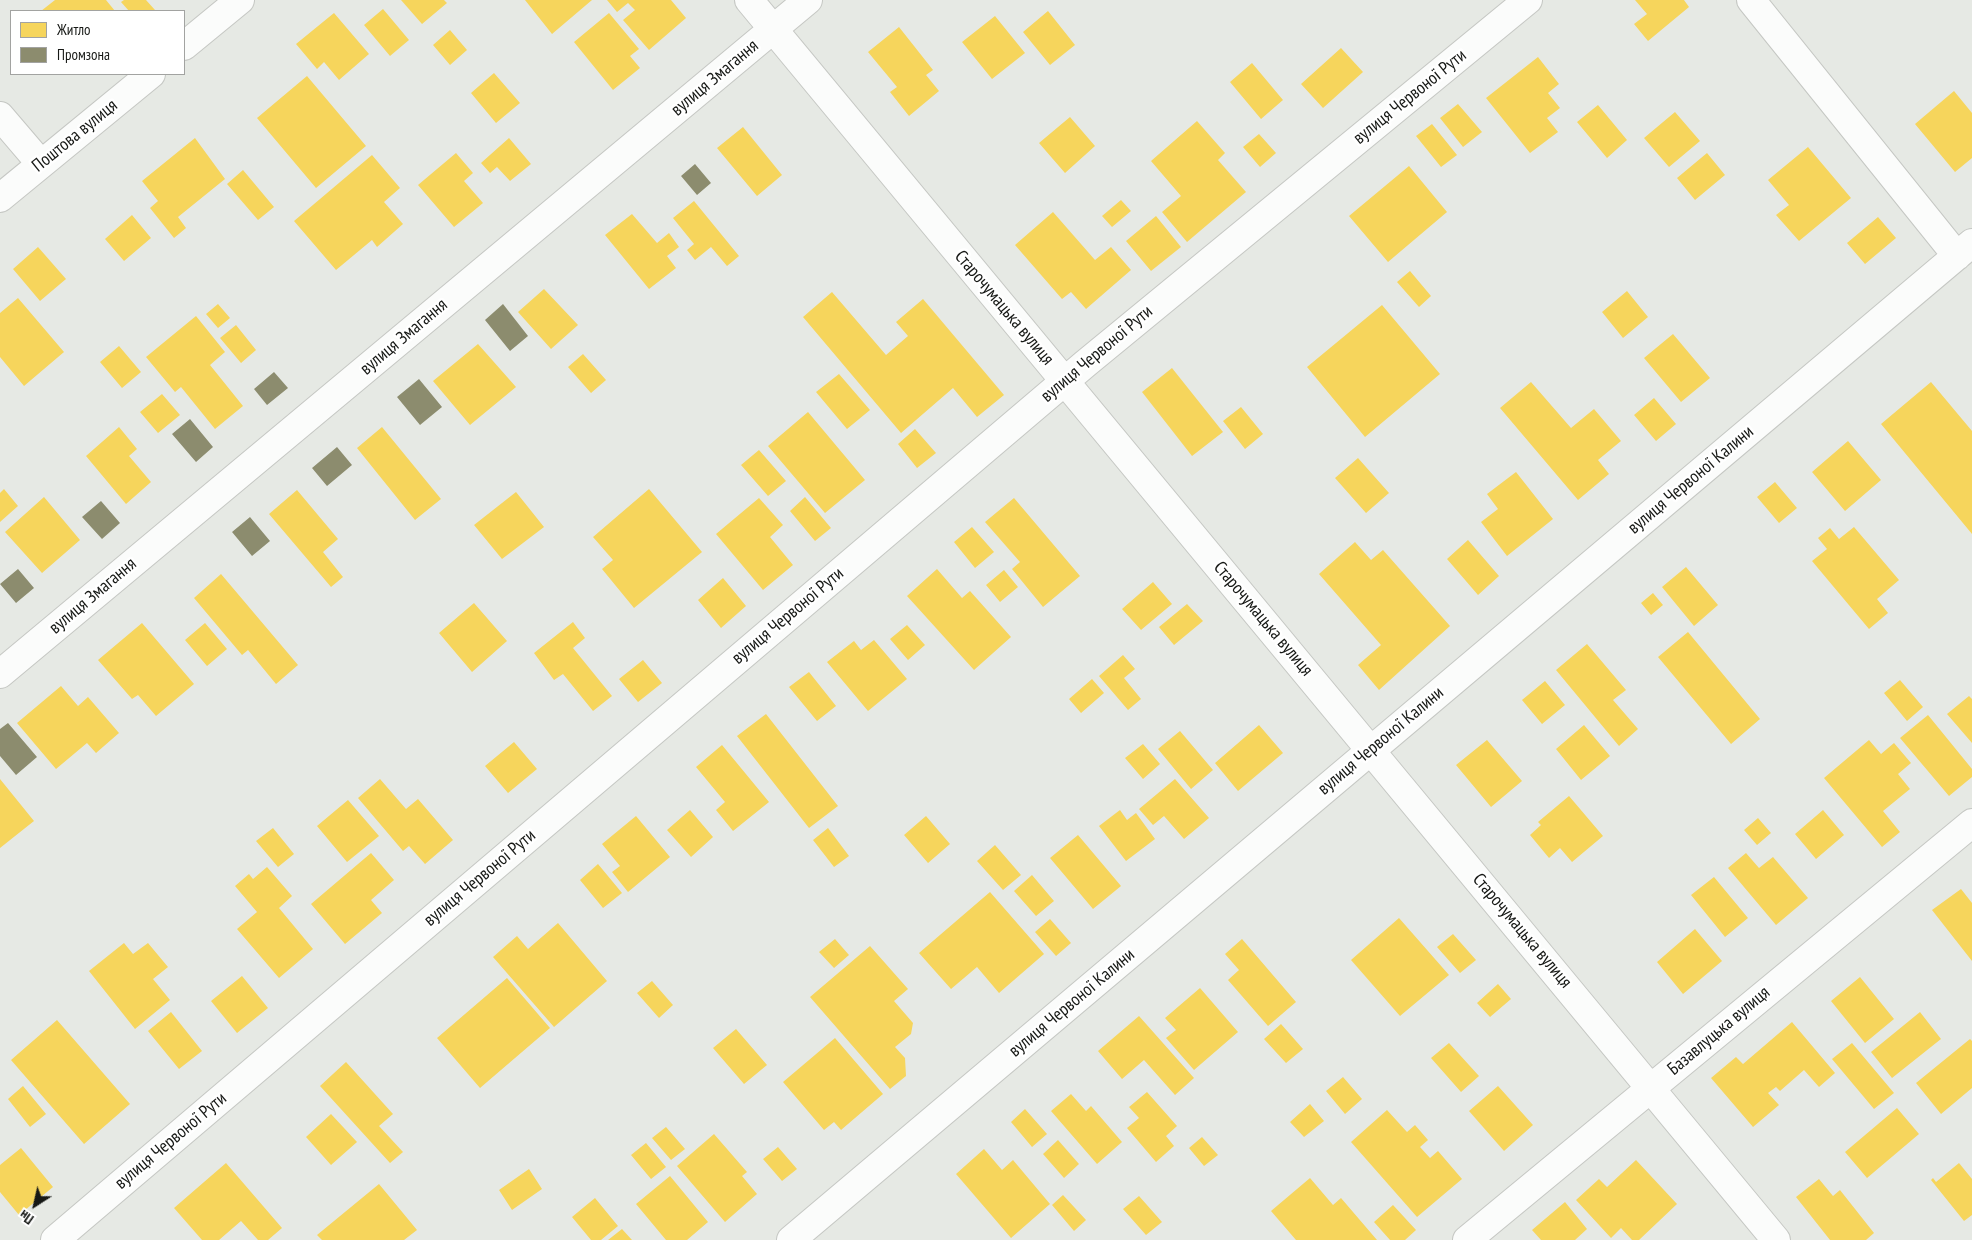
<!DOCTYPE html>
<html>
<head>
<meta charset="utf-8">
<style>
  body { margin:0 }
  #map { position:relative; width:1972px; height:1240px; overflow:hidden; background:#e6e9e4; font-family:"PT Sans Narrow",sans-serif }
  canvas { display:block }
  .legend { position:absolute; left:10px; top:10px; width:175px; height:65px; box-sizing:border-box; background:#fff; border:1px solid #a2a3a1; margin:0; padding:6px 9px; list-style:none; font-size:15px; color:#161815 }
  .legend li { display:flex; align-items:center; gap:10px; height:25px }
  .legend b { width:25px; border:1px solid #a2a3a1 }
  .north { position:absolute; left:10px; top:1180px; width:50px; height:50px; -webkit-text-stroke:4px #fff; paint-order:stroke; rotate:215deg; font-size:14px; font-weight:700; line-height:20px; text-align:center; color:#161815 }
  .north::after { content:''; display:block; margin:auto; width:18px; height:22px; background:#161815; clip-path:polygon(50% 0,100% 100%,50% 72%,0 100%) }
</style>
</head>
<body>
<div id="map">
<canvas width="1972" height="1240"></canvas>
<ul class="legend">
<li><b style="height:14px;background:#f6d55c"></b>Житло</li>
<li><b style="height:14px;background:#8c8c6e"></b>Промзона</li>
</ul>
<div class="north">Пн</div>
</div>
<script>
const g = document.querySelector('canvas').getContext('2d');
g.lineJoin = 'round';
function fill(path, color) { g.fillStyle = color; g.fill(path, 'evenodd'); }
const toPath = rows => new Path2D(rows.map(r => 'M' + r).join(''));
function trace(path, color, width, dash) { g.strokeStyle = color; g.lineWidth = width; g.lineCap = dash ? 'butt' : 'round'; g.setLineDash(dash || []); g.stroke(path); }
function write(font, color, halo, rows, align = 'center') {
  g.font = font + ' "PT Sans Narrow",sans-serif'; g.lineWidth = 5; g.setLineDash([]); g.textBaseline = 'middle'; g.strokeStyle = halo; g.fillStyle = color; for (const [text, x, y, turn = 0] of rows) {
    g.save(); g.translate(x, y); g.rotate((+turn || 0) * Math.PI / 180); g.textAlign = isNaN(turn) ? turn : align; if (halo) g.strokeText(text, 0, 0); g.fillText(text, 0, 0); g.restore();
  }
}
fill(toPath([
  [55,0,106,0,115,11,41,11],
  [124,0,146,0,155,10,129,11,121,2],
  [401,0,444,0,447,3,422,24],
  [525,0,592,0,552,34],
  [607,0,671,0,686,18,649,50,623,20,635,10,628,3,617,12],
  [1635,0,1684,0,1689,7,1648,41,1634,24,1647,14],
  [383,9,409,40,390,56,364,25],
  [1048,11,1075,45,1050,65,1023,32],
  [334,13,369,54,339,80,324,62,317,69,296,44],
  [609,13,639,49,630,56,640,68,613,90,574,42],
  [995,16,1025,53,992,79,962,42],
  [899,27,933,70,926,75,939,91,909,116,890,92,897,87,868,52],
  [450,30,467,50,450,65,433,45],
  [1341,48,1363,72,1323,108,1301,84],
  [1538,57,1559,84,1548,93,1560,108,1547,118,1558,132,1530,153,1486,98],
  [1252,63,1283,100,1261,119,1230,82],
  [494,73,520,103,496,123,471,93],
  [307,76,366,146,316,188,257,118],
  [1954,91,1972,113,1972,158,1955,172,1915,124],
  [1458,104,1482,132,1463,147,1440,118],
  [1598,105,1627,140,1607,158,1577,122],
  [1675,112,1700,141,1669,167,1644,138],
  [1070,117,1095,146,1065,173,1039,143],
  [1197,121,1225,153,1218,160,1246,192,1187,242,1162,212,1181,196,1151,161],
  [1432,124,1457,155,1441,167,1416,136],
  [743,127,782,175,757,196,717,148],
  [1259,134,1276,153,1260,167,1243,147],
  [195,138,225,179,178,217,186,228,174,238,150,208,158,201,142,181],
  [509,138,531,164,510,181,497,167,490,173,481,163],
  [1808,147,1851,198,1799,241,1776,215,1789,205,1768,180],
  [456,153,473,173,464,181,483,203,454,227,418,185],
  [1707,153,1725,175,1695,200,1677,178],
  [372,155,400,188,384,202,403,224,377,247,372,240,336,270,294,221],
  [1409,166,1447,212,1388,262,1349,216],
  [243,170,274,207,258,220,227,184],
  [1121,200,1131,211,1112,227,1102,216],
  [694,201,739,256,727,266,711,247,695,260,687,250,694,244,673,218],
  [1053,212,1095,260,1111,247,1131,270,1086,309,1071,292,1062,299,1015,245],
  [632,214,657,243,669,233,679,247,667,256,676,268,649,289,605,235],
  [132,215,151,238,124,261,105,239],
  [1156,216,1181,247,1151,271,1126,241],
  [1878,217,1896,238,1865,264,1847,243],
  [38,247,66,279,40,301,13,269],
  [1410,271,1431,296,1419,307,1397,282],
  [544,289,578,325,551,349,518,312],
  [1627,291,1648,317,1623,338,1602,312],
  [832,292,886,355,908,336,896,322,923,299,1004,395,977,417,953,388,901,433,803,317],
  [18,298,64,352,24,386,0,357,0,313],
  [218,304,230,318,218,328,206,314],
  [1382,305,1440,374,1365,437,1307,367],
  [196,316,225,352,210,365,243,406,215,429,181,387,175,392,146,357],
  [236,325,256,350,241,363,220,338],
  [1673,334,1710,378,1681,402,1644,358],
  [478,344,516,387,470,425,433,381],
  [119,346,141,372,122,388,100,362],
  [583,354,606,380,591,393,568,367],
  [1172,368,1223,432,1192,456,1142,392],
  [839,374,870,410,847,429,816,392],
  [1531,382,1571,428,1594,409,1621,441,1598,460,1609,474,1578,500,1500,408],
  [1931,382,1972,431,1972,534,1881,424],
  [162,394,180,415,158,433,140,412],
  [1654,398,1676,424,1656,441,1634,415],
  [1241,407,1263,434,1245,449,1223,421],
  [808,412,865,480,825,513,768,446],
  [119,427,137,449,129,456,151,482,126,504,86,456],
  [382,427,441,499,415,520,357,448],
  [915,429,936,453,917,468,898,444],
  [1848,441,1881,480,1845,511,1812,472],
  [759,450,786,481,768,496,741,465],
  [1358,458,1389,493,1366,513,1335,478],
  [1516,472,1553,519,1507,556,1481,522,1498,509,1487,494],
  [1775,482,1797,508,1779,523,1757,497],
  [4,489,18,506,0,522,0,493],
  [649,489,702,552,634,608,602,569,613,560,593,537],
  [297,490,338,539,323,552,343,577,331,587,269,514],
  [516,492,544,527,502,559,474,525],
  [44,497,80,540,42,573,5,532],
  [805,497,831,528,815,541,790,511],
  [759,498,783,525,770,537,793,565,763,590,716,534],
  [1014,498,1080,576,1043,607,1012,569,1020,562,985,522],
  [972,527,994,552,975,568,954,542],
  [1854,527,1899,580,1877,599,1888,613,1869,629,1812,561,1827,549,1818,538,1830,528,1839,539],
  [1468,540,1499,576,1478,595,1447,559],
  [1355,542,1371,560,1383,550,1450,626,1379,690,1358,665,1381,645,1319,574],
  [1686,567,1718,605,1694,626,1662,587],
  [937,569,962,598,970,591,1011,637,974,670,907,596],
  [1004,570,1018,587,1000,602,986,585],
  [221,574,298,665,276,684,248,650,242,655,194,598],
  [723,578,746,606,721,628,698,600],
  [1153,582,1172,604,1141,630,1122,609],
  [1653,593,1663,605,1651,615,1641,603],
  [474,603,507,641,472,672,439,633],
  [1187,604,1203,621,1174,645,1159,627],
  [573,622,585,638,573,648,612,696,593,711,563,674,554,680,534,653],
  [142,623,194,684,156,716,138,695,132,699,98,660],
  [205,623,227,649,207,666,185,640],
  [907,625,925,645,908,660,890,639],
  [1688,632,1760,719,1731,744,1658,657],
  [874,640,907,679,868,711,827,662,854,641,861,650],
  [1587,644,1626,690,1613,700,1638,729,1619,746,1556,670],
  [1123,655,1135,669,1124,678,1141,699,1128,710,1099,676],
  [643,660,662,683,638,702,619,679],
  [809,672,836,706,817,721,789,687],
  [1092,679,1104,693,1081,713,1069,699],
  [1900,680,1923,707,1907,721,1884,693],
  [1545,681,1565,705,1542,724,1522,700],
  [61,686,78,706,88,697,119,733,96,753,87,743,56,769,17,723],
  [1969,696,1972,699,1972,743,1947,714],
  [766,714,838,806,809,828,737,736],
  [1928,715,1972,769,1972,777,1949,796,1900,738],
  [1259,725,1283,753,1238,791,1215,763],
  [1584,725,1610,756,1581,780,1556,749],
  [1180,731,1213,770,1191,789,1158,749],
  [1487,740,1522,781,1491,807,1456,765],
  [1869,740,1881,754,1894,743,1911,763,1898,774,1910,789,1883,811,1900,832,1882,847,1824,778],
  [514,742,537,769,508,793,485,766],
  [1143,744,1160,764,1143,779,1125,758],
  [722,745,769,802,733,831,716,810,725,802,696,767],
  [0,779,34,821,0,848],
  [380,779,406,809,418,799,453,840,425,864,409,846,403,851,358,798],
  [1175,779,1209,818,1184,839,1164,816,1153,825,1139,809],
  [1569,796,1603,836,1572,862,1560,848,1549,858,1530,835,1541,825,1538,822],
  [348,800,379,836,347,862,317,826],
  [690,810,713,837,691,857,667,830],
  [1120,810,1127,820,1136,813,1155,839,1126,861,1099,826],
  [1823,810,1844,835,1816,859,1795,834],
  [636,816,670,857,628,892,612,872,620,866,602,844],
  [926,816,950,844,928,863,904,835],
  [1758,818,1771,833,1757,845,1744,830],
  [273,828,294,854,278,867,256,841],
  [828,828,849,856,834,867,813,840],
  [1078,835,1121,886,1093,909,1050,858],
  [995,845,1021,875,1003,890,977,861],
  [371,853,394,880,371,900,382,913,345,944,311,904],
  [1746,853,1759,868,1773,857,1808,898,1776,925,1728,868],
  [598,864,622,893,603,908,580,880],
  [267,867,292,896,279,908,313,949,279,978,237,929,257,912,235,886,249,874,253,879],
  [1032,875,1054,901,1036,916,1014,891],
  [1714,877,1748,918,1725,937,1691,895],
  [1961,889,1972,903,1972,961,1932,910],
  [990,892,1044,954,999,993,977,967,951,989,919,953],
  [1399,918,1449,975,1400,1016,1351,960],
  [1050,919,1071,943,1056,956,1035,932],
  [558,923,607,981,554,1027,493,957,517,936,528,949],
  [1695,929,1722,961,1683,994,1657,962],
  [1453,934,1476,960,1460,973,1437,947],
  [835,939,849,955,834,968,819,952],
  [1242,939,1296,1002,1268,1026,1228,980,1239,970,1225,954],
  [124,943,133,954,148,943,168,967,153,979,170,1000,135,1029,89,971],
  [870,946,908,989,894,1001,913,1023,911,1034,895,1047,905,1058,906,1076,890,1089,810,997],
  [242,976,268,1008,237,1033,211,1001],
  [1860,977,1894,1019,1865,1043,1831,1001],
  [507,978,550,1028,480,1088,437,1038],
  [652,981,673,1005,659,1018,637,993],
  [1498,984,1511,999,1490,1017,1477,1003],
  [1200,988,1238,1032,1194,1070,1166,1038,1176,1030,1165,1018],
  [171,1012,202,1051,179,1069,148,1031],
  [1920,1012,1941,1039,1892,1078,1871,1052],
  [1139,1016,1194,1078,1175,1095,1144,1060,1122,1079,1098,1051],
  [57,1020,130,1104,84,1144,11,1060],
  [1792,1022,1835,1073,1819,1087,1804,1070,1780,1091,1776,1087,1768,1093,1779,1105,1753,1127,1711,1078,1736,1057,1743,1064],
  [1281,1024,1303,1049,1286,1063,1264,1039],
  [736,1029,767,1065,744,1084,713,1048],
  [835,1038,883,1094,841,1130,834,1122,824,1130,783,1082],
  [1970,1039,1972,1041,1972,1088,1941,1114,1916,1083],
  [1449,1043,1479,1076,1461,1092,1431,1058],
  [1852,1043,1894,1093,1874,1109,1832,1059],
  [346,1062,393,1114,379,1126,403,1152,390,1163,320,1086],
  [1343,1077,1362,1099,1345,1114,1326,1091],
  [23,1086,46,1114,30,1127,8,1099],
  [1498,1086,1533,1125,1504,1151,1469,1111],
  [1147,1092,1177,1126,1166,1136,1174,1146,1156,1162,1127,1128,1139,1118,1129,1107],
  [1071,1094,1086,1111,1091,1106,1122,1142,1097,1164,1051,1111],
  [1310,1104,1324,1121,1304,1137,1290,1122],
  [1897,1108,1919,1134,1867,1178,1845,1152],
  [1025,1109,1047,1134,1032,1147,1011,1122],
  [1387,1110,1407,1132,1415,1125,1428,1140,1420,1147,1430,1158,1438,1151,1462,1179,1417,1217,1351,1142],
  [331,1114,357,1142,331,1165,306,1137],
  [666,1127,685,1149,671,1160,652,1138],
  [714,1134,747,1172,742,1176,757,1194,725,1222,677,1166],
  [1202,1137,1218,1155,1204,1166,1189,1148],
  [1058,1140,1079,1164,1064,1178,1043,1154],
  [646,1143,666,1167,651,1179,631,1155],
  [778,1147,797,1169,782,1181,763,1159],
  [21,1148,53,1187,19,1215,0,1192,0,1165],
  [984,1149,1002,1170,1013,1160,1050,1204,1011,1238,956,1174],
  [1636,1160,1677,1204,1639,1240,1632,1240,1621,1228,1611,1238,1576,1200,1599,1179,1607,1187],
  [226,1163,282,1228,268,1240,258,1240,241,1221,219,1240,202,1240,174,1208],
  [1959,1163,1972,1179,1972,1215,1964,1221,1931,1180,1933,1178,1936,1182],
  [529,1169,542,1189,512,1210,499,1190],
  [670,1176,708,1222,687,1240,666,1240,636,1204],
  [1310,1178,1333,1205,1341,1198,1377,1240,1296,1240,1271,1211],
  [1819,1179,1833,1196,1840,1190,1874,1233,1866,1240,1830,1240,1796,1197],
  [379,1184,417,1230,404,1240,322,1240,317,1235],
  [1063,1195,1086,1220,1074,1231,1052,1205],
  [1139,1196,1162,1222,1146,1235,1123,1209],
  [595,1198,618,1226,601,1240,591,1240,572,1217],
  [1565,1202,1587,1229,1575,1240,1541,1240,1532,1230],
  [1393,1205,1416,1230,1405,1240,1390,1240,1374,1222],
  [622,1229,632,1240,608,1240]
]), '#f6d55c');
fill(toPath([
  [695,164,711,183,697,195,681,176],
  [503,304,528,336,510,351,485,320],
  [274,372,288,388,267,405,254,389],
  [419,379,442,407,420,425,397,397],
  [190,419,213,447,196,462,172,434],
  [337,447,352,465,327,486,312,468],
  [101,501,120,523,102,539,82,517],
  [250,517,270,541,252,556,232,532],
  [18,569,34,588,16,603,0,584],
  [8,723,37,757,16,775,0,756,0,729]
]), '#8c8c6e');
const minor = toPath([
  [749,0,1776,1240],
  [1751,0,1957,256],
  [184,46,240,0],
  [0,116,41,164],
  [0,198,151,74],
  [0,674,808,0],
  [55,1240,1085,364,1528,0],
  [791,1240,1972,243],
  [1467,1240,1972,823]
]);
trace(minor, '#c5c7c3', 30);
trace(minor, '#fbfcfb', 28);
write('18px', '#161815', '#fff', [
  ["вулиця Змагання",715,78,-40],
  ["вулиця Червоної Рути",1410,97,-39],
  ["Поштова вулиця",75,136,-39],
  ["Старочумацька вулиця",1004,308,50],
  ["вулиця Змагання",404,337,-40],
  ["вулиця Червоної Рути",1097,354,-40],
  ["вулиця Червоної Калини",1691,480,-40],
  ["вулиця Змагання",93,596,-40],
  ["вулиця Червоної Рути",788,616,-40],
  ["Старочумацька вулиця",1263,619,50],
  ["вулиця Червоної Калини",1381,741,-40],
  ["вулиця Червоної Рути",480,878,-40],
  ["Старочумацька вулиця",1522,931,50],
  ["вулиця Червоної Калини",1072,1003,-40],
  ["Базавлуцька вулиця",1719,1031,-40],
  ["вулиця Червоної Рути",171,1141,-40]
]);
</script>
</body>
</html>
